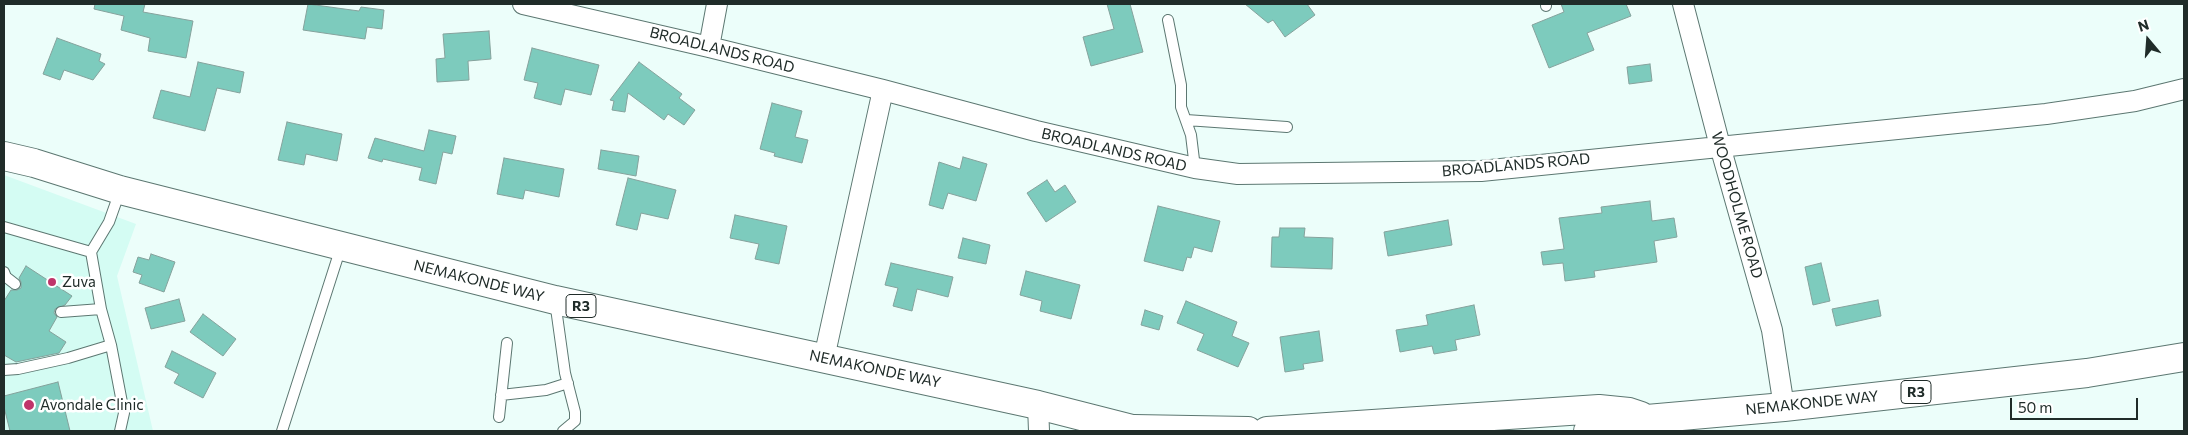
<!DOCTYPE html>
<html>
<head>
<meta charset="utf-8">
<style>
  body { margin:0 }
  #map { position:relative; width:2188px; height:435px; overflow:hidden; background:#ecfefa; font-family:Commissioner,sans-serif }
  canvas { display:block }
  .frame { position:absolute; inset:0; border:5px solid #202c29; pointer-events:none }
  .north { position:absolute; left:2123px; top:15px; width:50px; height:50px; -webkit-text-stroke:4px #fff; paint-order:stroke; rotate:342deg; font-size:14px; font-weight:700; line-height:20px; text-align:center; color:#202c29 }
  .north::after { content:''; display:block; margin:auto; width:18px; height:22px; background:#202c29; clip-path:polygon(50% 0,100% 100%,50% 72%,0 100%) }
  .scale { position:absolute; left:2010px; top:398px; width:128px; height:22px; box-sizing:border-box; border:2px solid #202c29; border-top:0; padding-left:6px; font-size:15px; line-height:18px; white-space:nowrap; color:#202c29; -webkit-text-stroke:4px #fff; paint-order:stroke }
</style>
</head>
<body>
<div id="map">
<canvas width="2188" height="435"></canvas>
<div class="frame"></div>
<div class="north">N</div>
<div class="scale">50 m</div>
</div>
<script>
const g = document.querySelector('canvas').getContext('2d');
g.lineJoin = 'round';
function fill(path, color) { g.fillStyle = color; g.fill(path, 'evenodd'); }
const toPath = rows => new Path2D(rows.map(r => 'M' + r).join(''));
function trace(path, color, width, dash) { g.strokeStyle = color; g.lineWidth = width; g.lineCap = dash ? 'butt' : 'round'; g.setLineDash(dash || []); g.stroke(path); }
function write(font, color, halo, rows, align = 'center') {
  g.font = font + ' Commissioner,sans-serif'; g.lineWidth = 5; g.setLineDash([]); g.textBaseline = 'middle'; g.strokeStyle = halo; g.fillStyle = color; for (const [text, x, y, turn = 0] of rows) {
    g.save(); g.translate(x, y); g.rotate((+turn || 0) * Math.PI / 180); g.textAlign = isNaN(turn) ? turn : align; if (halo) g.strokeText(text, 0, 0); g.fillText(text, 0, 0); g.restore();
  }
}
fill(toPath([
  [4,175,136,224,117,276,153,431,4,431]
]), '#d4fcf3');
const building = toPath([
  [95,4,145,4,143,12,193,21,186,58,148,51,150,38,121,30,124,16,94,9,95,4],
  [308,4,359,11,361,7,384,10,382,29,367,27,365,39,303,30,308,4],
  [1107,4,1130,4,1143,52,1091,66,1083,37,1114,29,1107,4],
  [1245,4,1307,4,1315,15,1285,37,1273,20,1268,23,1245,4],
  [1561,4,1626,4,1631,16,1587,33,1594,50,1549,68,1532,25,1564,12,1561,4],
  [489,31,491,59,468,61,469,80,437,82,436,59,445,58,443,34,489,31],
  [57,38,101,54,99,61,105,64,93,80,64,70,60,80,43,74,57,38],
  [532,48,599,65,591,95,565,89,561,105,534,98,538,83,524,80,532,48],
  [198,62,244,72,240,93,217,88,205,131,153,118,161,90,190,97,198,62],
  [639,62,682,94,679,98,695,110,684,125,668,114,664,120,628,93,625,112,612,110,614,101,610,100,639,62],
  [1650,64,1652,81,1629,84,1627,67,1650,64],
  [772,103,802,111,795,137,808,140,802,163,774,156,775,153,760,149,772,103],
  [287,122,342,134,337,161,306,154,304,165,278,160,287,122],
  [429,130,456,136,452,154,443,152,436,184,419,180,422,168,383,159,382,162,368,158,375,138,424,151,429,130],
  [601,150,639,156,636,176,598,169,601,150],
  [963,157,987,164,976,201,948,193,943,209,929,205,939,162,960,169,963,157],
  [504,158,564,169,559,197,525,190,523,199,497,194,504,158],
  [628,178,676,190,668,219,641,213,637,230,616,225,628,178],
  [1047,180,1055,192,1065,185,1076,202,1046,222,1027,193,1047,180],
  [1650,201,1652,221,1674,218,1677,237,1654,241,1657,262,1594,271,1595,277,1565,281,1563,263,1543,265,1541,252,1564,249,1559,218,1602,213,1601,207,1650,201],
  [1158,206,1220,221,1212,252,1194,247,1191,258,1187,257,1183,271,1144,261,1158,206],
  [735,215,787,226,779,264,755,259,759,244,730,238,735,215],
  [1448,220,1452,245,1388,256,1384,232,1448,220],
  [1280,228,1305,228,1304,237,1333,238,1332,269,1271,267,1272,237,1279,237,1280,228],
  [963,238,990,245,986,264,958,258,963,238],
  [151,254,175,262,164,292,139,283,142,275,133,272,138,257,149,260,151,254],
  [891,263,953,277,948,297,917,289,912,311,893,306,898,288,885,285,891,263],
  [1821,263,1830,301,1813,305,1805,267,1821,263],
  [26,266,72,296,65,305,55,309,54,313,57,317,49,331,66,342,59,353,16,362,4,355,4,301,11,290,17,290,21,288,21,282,19,278,26,266],
  [1026,271,1080,285,1071,319,1040,311,1042,301,1020,295,1026,271],
  [179,299,185,321,151,329,145,308,179,299],
  [1878,300,1881,316,1836,326,1832,309,1878,300],
  [1186,301,1237,322,1232,336,1249,343,1238,367,1197,350,1204,334,1177,323,1186,301],
  [1474,305,1480,335,1455,340,1457,350,1434,354,1432,346,1400,352,1396,330,1428,325,1426,315,1474,305],
  [1145,310,1163,316,1159,330,1141,325,1145,310],
  [203,314,236,339,223,356,190,332,203,314],
  [1319,331,1323,361,1303,364,1304,369,1285,372,1280,337,1319,331],
  [172,351,216,373,203,398,174,383,179,374,165,367,172,351],
  [58,382,70,431,10,431,4,407,4,396,58,382]
]);
fill(building, '#7dcbbd');
trace(building, '#85a29c', 1);
const lane = toPath([
  [1546,4,1546,6],
  [1168,20,1181,85,1181,107,1191,135,1195,168],
  [1186,120,1287,127],
  [120,191,109,222,91,252,101,309,111,345,124,413,120,431],
  [4,227,91,252],
  [4,272,6,277,15,284],
  [555,301,565,373,575,412,575,421,563,431],
  [61,312,101,309],
  [4,370,18,369,68,358,111,345],
  [501,395,546,390,568,383],
  [499,417,507,343],
  [282,431,341,247]
]);
const street = toPath([
  [523,4,709,47,883,90,1036,131,1195,168,1238,174,1481,171,2046,114,2135,101,2184,89],
  [1683,4,1720,146,1772,330,1784,407],
  [709,47,717,4],
  [824,358,883,90],
  [1038,405,1039,431]
]);
const highway = toPath([
  [4,156,34,163,120,190,555,300,1038,405,1140,431],
  [1134,429,1248,431],
  [1267,431,1599,409,1629,412,1641,416],
  [1588,431,1622,426,1647,419,1784,407,2087,373,2184,357]
]);
trace(lane, '#5c7771', 12);
trace(street, '#5c7771', 22);
trace(highway, '#5c7771', 30);
trace(lane, '#fff', 10);
trace(street, '#fff', 20);
trace(highway, '#fff', 28);
for (const [x, y, r, color] of [
  [52,282,5,"#bf346a"],
  [29,405,6,"#bf346a"]
]) { const dot = new Path2D(); dot.arc(x, y, r, 0, 2 * Math.PI); g.fillStyle = color; g.fill(dot); trace(dot, '#fff', 2); }
for (const [x, y, w] of [
  [581,306,30],
  [1916,392,30]
]) { const box = new Path2D(); box.roundRect(x - w / 2, y - 11.5, w, 23, 4); g.fillStyle = '#fff'; g.fill(box); trace(box, '#202c29', 1); }
write('bold 14px', '#202c29', null, [
  ["R3",581,306],
  ["R3",1916,392]
]);
write('15px', '#202c29', '#fff', [
  ["BROADLANDS ROAD",722,50,14],
  ["BROADLANDS ROAD",1114,150,13],
  ["BROADLANDS ROAD",1516,165,-5],
  ["WOODHOLME ROAD",1737,205,74],
  ["NEMAKONDE WAY",479,281,14],
  ["NEMAKONDE WAY",875,369,12],
  ["NEMAKONDE WAY",1812,403,-6]
]);
write('15px', '#202c29', '#fff', [
  ["Zuva",62,282],
  ["Avondale Clinic",40,405]
], 'left');
</script>
</body>
</html>
